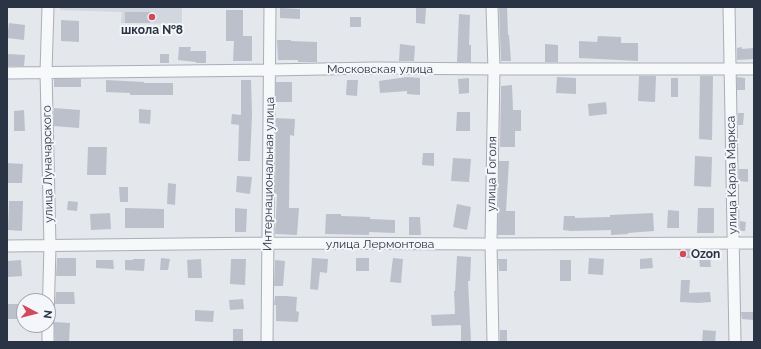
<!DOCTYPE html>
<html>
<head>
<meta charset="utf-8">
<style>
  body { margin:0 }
  #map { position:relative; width:761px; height:349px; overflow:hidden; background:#e4e7ec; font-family:Raleway,sans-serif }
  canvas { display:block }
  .frame { position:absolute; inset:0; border:8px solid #2b3445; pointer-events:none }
  .north { position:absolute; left:16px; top:293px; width:40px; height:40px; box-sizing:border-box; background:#f4f6f9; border:1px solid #a4a8b1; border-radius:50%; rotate:97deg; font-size:11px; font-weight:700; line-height:16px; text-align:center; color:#2b3445 }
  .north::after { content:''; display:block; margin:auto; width:14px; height:18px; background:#d1495b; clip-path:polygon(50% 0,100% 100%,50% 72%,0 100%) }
</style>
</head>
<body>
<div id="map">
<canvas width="761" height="349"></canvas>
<div class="frame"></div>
<div class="north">N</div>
</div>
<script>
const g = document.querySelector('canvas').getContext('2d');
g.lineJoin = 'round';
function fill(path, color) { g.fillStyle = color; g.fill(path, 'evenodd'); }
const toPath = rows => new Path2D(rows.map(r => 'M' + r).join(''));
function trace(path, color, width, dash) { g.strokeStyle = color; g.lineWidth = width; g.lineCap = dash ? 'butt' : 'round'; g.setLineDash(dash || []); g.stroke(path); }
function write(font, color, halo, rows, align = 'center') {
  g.font = font + ' Raleway,sans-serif'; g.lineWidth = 4; g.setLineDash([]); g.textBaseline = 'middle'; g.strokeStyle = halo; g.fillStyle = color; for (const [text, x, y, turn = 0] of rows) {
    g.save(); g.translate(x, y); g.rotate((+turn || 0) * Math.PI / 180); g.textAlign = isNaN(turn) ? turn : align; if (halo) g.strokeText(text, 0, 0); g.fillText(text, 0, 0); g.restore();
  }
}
fill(toPath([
  [60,7,182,7,182,24,121,23,122,12,60,10]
]), '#d2d6de');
fill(toPath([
  [499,7,507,7,508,35,509,35,511,61,501,61],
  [280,8,300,9,300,19,280,18],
  [416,8,426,8,425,24,416,23],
  [226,10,243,10,243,36,252,36,252,61,233,61,234,41,226,41],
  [125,12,151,12,150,23,125,23],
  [459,14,470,15,469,45,471,45,471,62,457,62],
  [350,17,361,17,361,27,350,27],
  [61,20,79,21,79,42,61,41],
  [9,23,25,25,24,40,7,38],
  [598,36,621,37,621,43,638,43,638,61,579,58,579,41,597,42],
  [277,40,291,40,291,41,317,42,317,62,298,62,298,60,278,60],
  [400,44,415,46,414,61,399,61],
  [545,44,558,45,558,62,545,62],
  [179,47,191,47,190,51,206,51,206,63,196,63,196,62,178,60],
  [742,47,742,49,754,48,754,59,737,60,737,48],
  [7,54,25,55,24,66,7,66],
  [160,54,169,54,169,63,160,63],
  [639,76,656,76,655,102,638,101],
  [700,76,713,76,712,140,699,139],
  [407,77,420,78,420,95,407,94,407,91,380,93,379,81],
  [557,77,576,78,576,94,556,93],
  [737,77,745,78,745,90,737,90],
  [469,78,469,93,459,94,458,79],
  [671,78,678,78,678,97,671,97],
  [54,79,81,79,81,87,54,87],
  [106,80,144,82,144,83,173,83,173,95,130,95,130,93,106,92],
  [241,80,251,80,252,115,250,161,238,161,239,125,231,124,232,114,241,115],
  [347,80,358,80,357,96,346,95],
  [276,82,292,82,292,102,276,102],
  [512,85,513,110,521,110,521,131,515,131,515,147,500,147,501,86],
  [606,102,607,114,589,116,588,104],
  [54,108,80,110,79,128,54,126],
  [139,109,151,110,150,124,139,123],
  [24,110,25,131,14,131,14,111],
  [457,112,470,112,470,131,456,131],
  [738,113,744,113,743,125,738,125],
  [276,118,295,119,294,136,290,135,289,208,299,208,297,235,275,234,277,194,275,194],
  [88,147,107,147,106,175,87,175],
  [423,153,434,153,434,166,422,165],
  [695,156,712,157,711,187,694,186],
  [453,158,471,159,469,182,451,181],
  [499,161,509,161,506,211,515,211,515,235,498,235],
  [7,163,23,164,22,183,7,183],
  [739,169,748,169,748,182,739,181],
  [237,176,252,177,250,194,236,192],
  [168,183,176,184,175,205,167,204],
  [119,187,128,187,128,202,120,202],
  [9,201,23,201,22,231,8,230],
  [68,201,78,202,77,211,67,210],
  [457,204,471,207,467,230,453,227],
  [125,208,164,209,164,228,125,228],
  [235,208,247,209,246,232,235,232],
  [698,208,714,208,714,233,697,233],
  [668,210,679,211,679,228,667,228],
  [110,213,111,229,91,230,90,214],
  [653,213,654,231,628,233,628,234,611,235,611,230,571,231,563,230,564,216,575,216,575,218,610,217,610,215],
  [326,214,341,214,341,216,370,217,370,219,395,220,395,233,369,232,369,235,325,234],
  [409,217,420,217,421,235,409,235],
  [740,221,746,222,745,231,740,231],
  [679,250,693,250,693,258,679,258],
  [457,256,471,257,470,281,468,281,471,342,461,342,461,325,432,326,431,315,455,314,454,291,455,291],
  [710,256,711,267,700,267,699,257],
  [57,258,76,258,76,276,56,276],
  [161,258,170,259,168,270,160,270],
  [312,258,328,259,327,273,320,272,318,290,310,289],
  [356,258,369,258,369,271,356,271],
  [393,258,403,259,401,283,390,282],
  [589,258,604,259,603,275,588,274],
  [652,258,653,268,640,269,640,259],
  [133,259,145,259,144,271,125,270,125,260,133,260],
  [201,259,202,278,188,278,187,260],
  [231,259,246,259,245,285,230,284],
  [498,259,507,259,507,271,499,271],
  [21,260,22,276,8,277,8,261],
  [96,260,113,260,114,269,96,268],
  [275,260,285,261,283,286,274,286],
  [560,260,571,260,571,281,560,281],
  [681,280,690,280,689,293,710,292,711,302,698,303,680,302],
  [56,292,74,292,75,304,55,304],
  [275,296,286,296,297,297,296,311,299,312,298,322,276,321,276,305,274,305],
  [243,299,244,309,230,310,229,300],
  [8,304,21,304,20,319,7,319],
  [195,310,214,311,213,322,195,321],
  [741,312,754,312,754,320,742,319],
  [54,322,70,323,69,342,55,342],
  [233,329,243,329,243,342,233,342],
  [500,330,507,330,507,342,500,342],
  [703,330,716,331,715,342,702,342]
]), '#bbc0ca');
const minor = toPath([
  [48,7,46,72,50,246,48,320],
  [492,7,494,69,491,244,493,342],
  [729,7,735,342],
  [7,73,270,70,376,68,494,69,754,69],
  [7,246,268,243,491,244,754,243],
  [48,342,48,325],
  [267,342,270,7]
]);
trace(minor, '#a9aeb7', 13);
trace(minor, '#f7f8fa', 11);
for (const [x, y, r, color] of [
  [152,17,4,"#d1495b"],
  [683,254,4,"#d1495b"]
]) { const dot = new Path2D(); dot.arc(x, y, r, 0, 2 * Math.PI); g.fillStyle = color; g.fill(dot); trace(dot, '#f4f6f9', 1.5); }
write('bold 12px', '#2b3445', '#f4f6f9', [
  ["школа №8",152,30],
  ["Ozon",691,254,"left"]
]);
write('12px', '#2b3445', '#f4f6f9', [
  ["Московская улица",380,69],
  ["улица Луначарского",48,164,-91],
  ["Интернациональная улица",269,174,-89],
  ["улица Гоголя",492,174,-89],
  ["улица Карла Маркса",732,175,-91],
  ["улица Лермонтова",380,244]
]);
</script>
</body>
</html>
